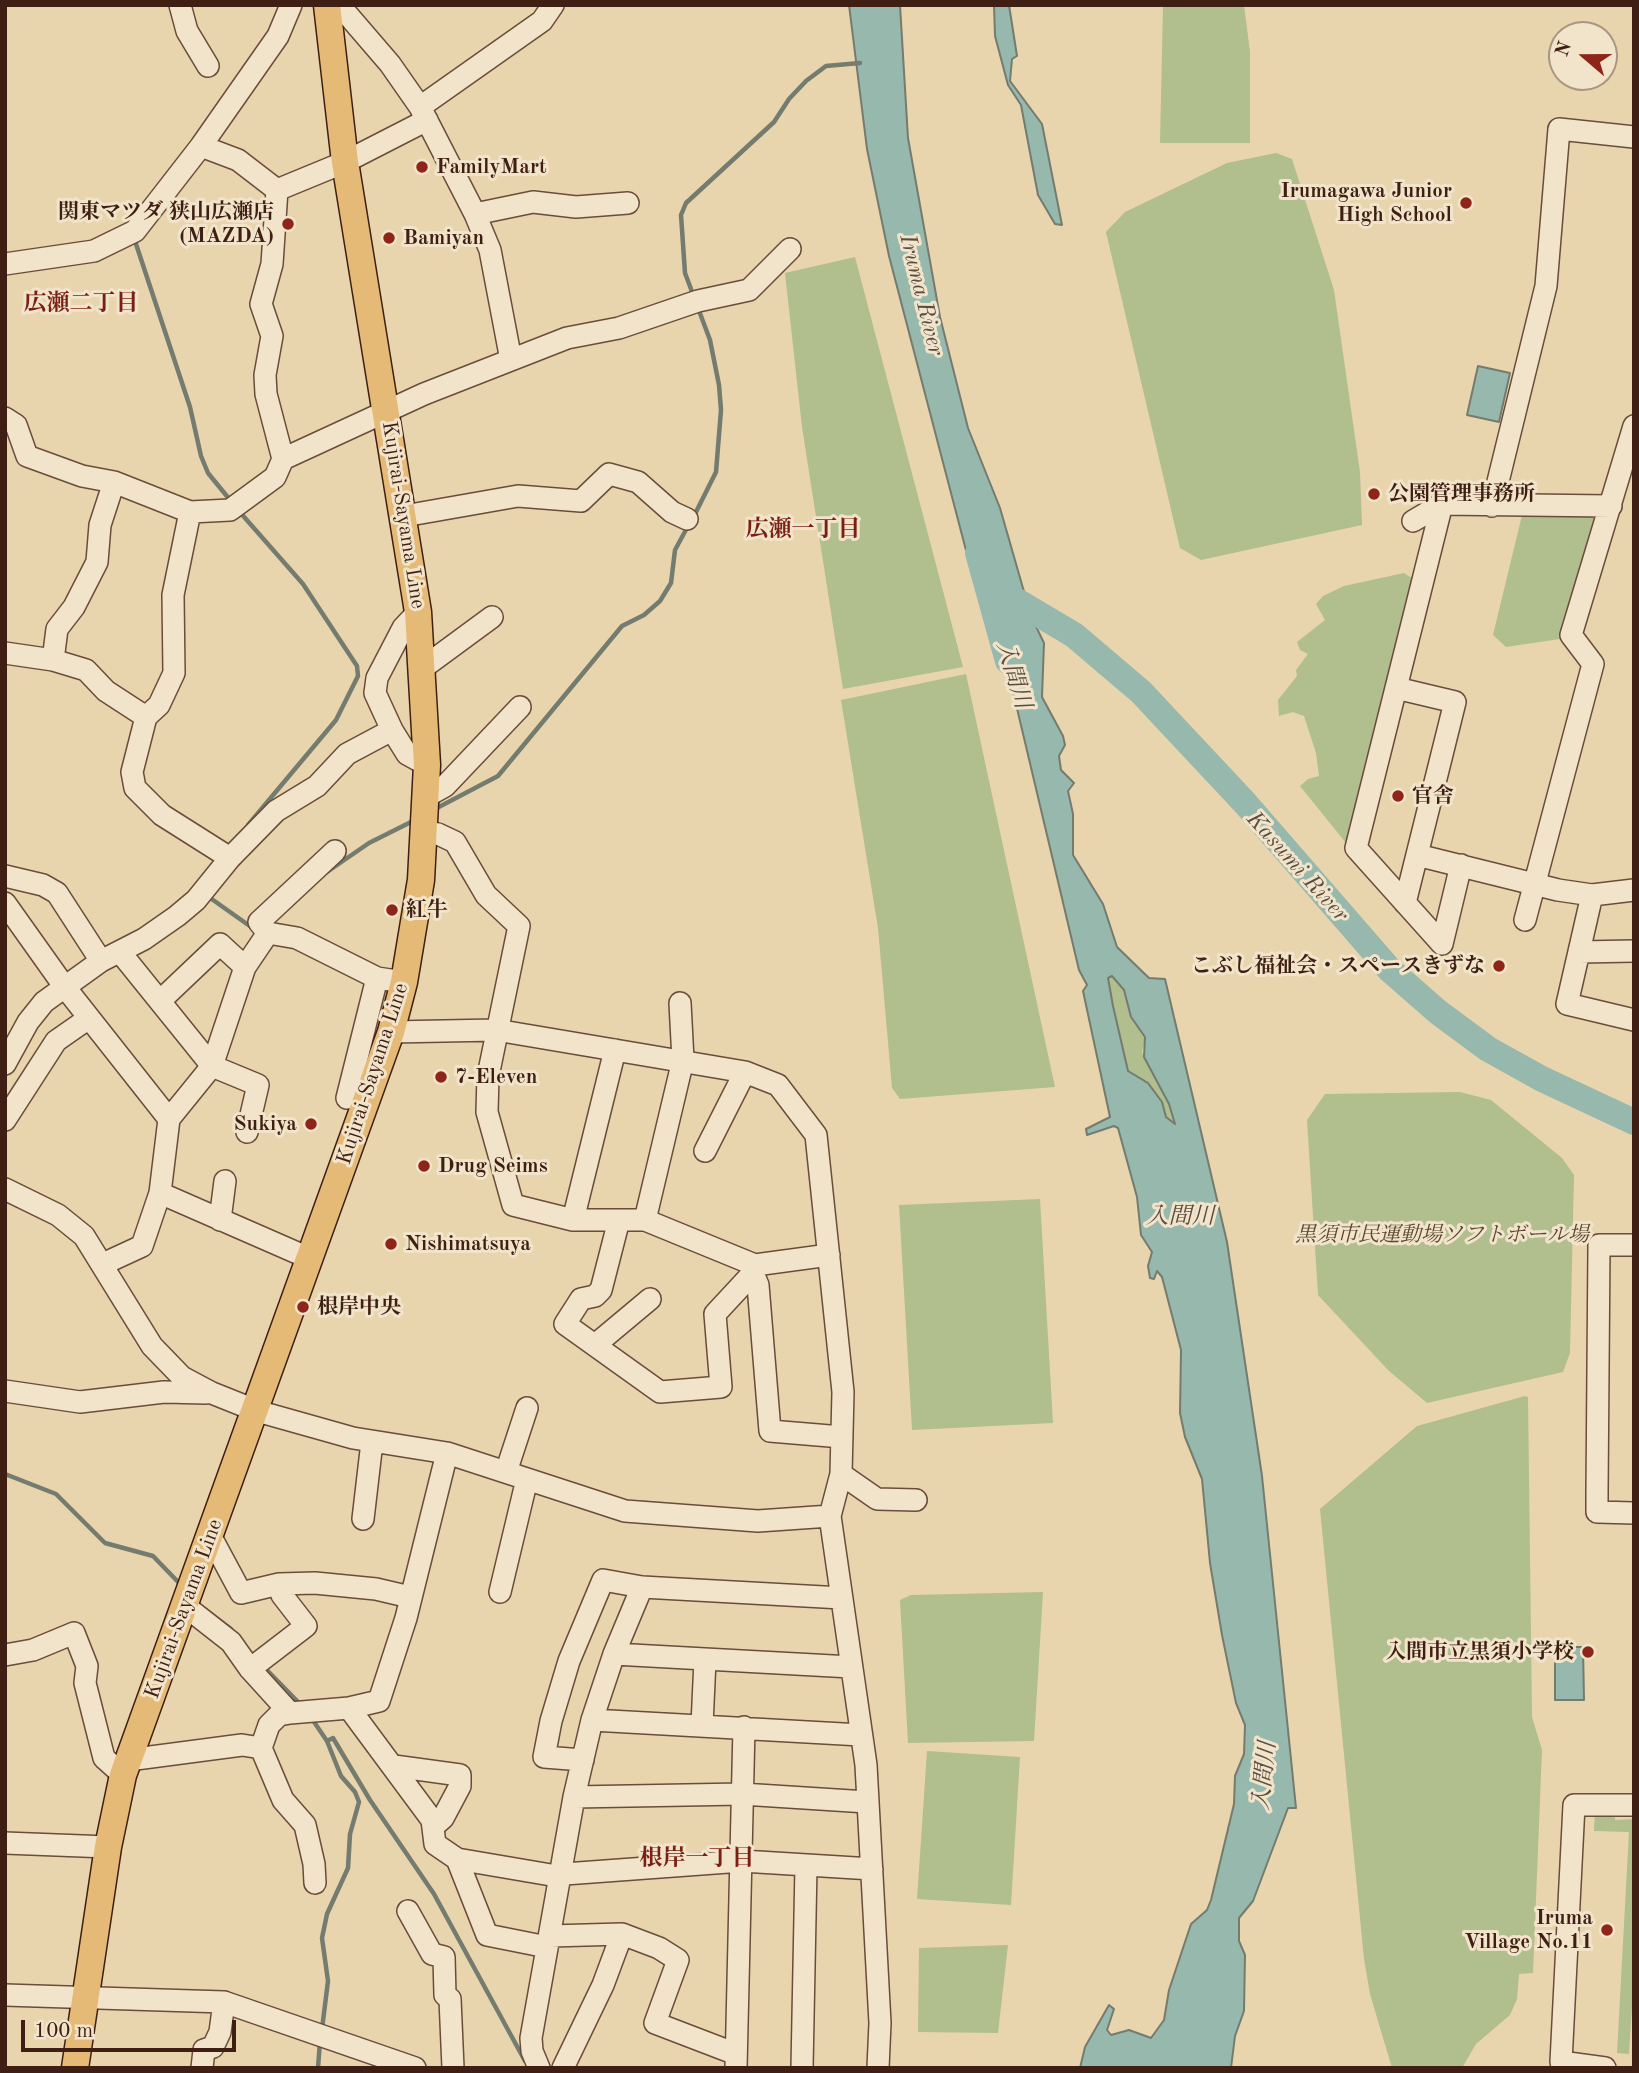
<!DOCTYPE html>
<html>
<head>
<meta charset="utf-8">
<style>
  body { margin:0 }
  #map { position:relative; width:1639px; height:2073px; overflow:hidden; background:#e9d5ad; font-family:"Old Standard TT",serif }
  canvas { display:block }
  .frame { position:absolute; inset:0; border:7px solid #3f1f13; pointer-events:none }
  .north { position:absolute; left:1548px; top:21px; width:70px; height:70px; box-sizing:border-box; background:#f1e4ca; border:2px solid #aa9581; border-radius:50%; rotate:290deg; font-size:19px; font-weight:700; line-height:28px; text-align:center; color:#3f1f13 }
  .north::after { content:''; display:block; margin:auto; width:24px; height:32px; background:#8f2418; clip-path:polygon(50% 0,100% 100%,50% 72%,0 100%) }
  .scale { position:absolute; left:21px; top:2020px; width:215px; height:32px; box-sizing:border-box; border:4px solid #3f1f13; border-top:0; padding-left:9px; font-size:21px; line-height:24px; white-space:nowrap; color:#3f1f13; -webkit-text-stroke:5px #f1e4ca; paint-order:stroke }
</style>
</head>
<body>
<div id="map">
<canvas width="1639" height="2073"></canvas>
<div class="frame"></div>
<div class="north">N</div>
<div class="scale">100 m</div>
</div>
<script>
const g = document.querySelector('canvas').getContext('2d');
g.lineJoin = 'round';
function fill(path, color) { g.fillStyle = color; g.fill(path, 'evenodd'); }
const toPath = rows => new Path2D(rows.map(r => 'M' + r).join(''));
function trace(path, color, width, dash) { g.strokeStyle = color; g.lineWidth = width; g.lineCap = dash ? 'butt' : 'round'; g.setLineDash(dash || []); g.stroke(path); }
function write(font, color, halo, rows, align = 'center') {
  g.font = font + ' "Old Standard TT","Noto Serif JP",serif'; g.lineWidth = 6; g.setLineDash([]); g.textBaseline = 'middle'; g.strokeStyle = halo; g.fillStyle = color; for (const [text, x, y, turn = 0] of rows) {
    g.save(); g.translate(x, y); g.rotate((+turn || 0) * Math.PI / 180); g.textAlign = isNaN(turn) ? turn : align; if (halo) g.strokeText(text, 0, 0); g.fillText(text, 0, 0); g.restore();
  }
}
fill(toPath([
  [1163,5,1244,5,1250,52,1250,143,1160,143],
  [1276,153,1292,159,1334,290,1360,472,1362,525,1201,560,1180,548,1106,232,1125,212,1227,163],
  [855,257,963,667,843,689,802,427,785,273],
  [1523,511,1598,513,1560,639,1506,647,1493,635],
  [1404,573,1410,577,1419,577,1350,848,1300,786,1308,779,1319,776,1316,753,1304,716,1293,712,1279,716,1278,700,1297,676,1296,670,1308,654,1300,650,1297,642,1325,620,1316,604,1323,596,1344,586],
  [966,674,1055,1087,900,1099,892,1088,878,928,841,700],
  [1112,975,1124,990,1129,1011,1146,1037,1142,1052,1169,1104,1175,1124,1166,1117,1162,1102,1148,1083,1128,1071,1113,1006,1108,978],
  [1460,1092,1491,1100,1562,1158,1574,1175,1570,1353,1563,1372,1427,1403,1388,1370,1318,1295,1307,1120,1325,1094],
  [1040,1199,1053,1423,912,1430,899,1205],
  [1525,1396,1528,1397,1532,1717,1542,1750,1533,1973,1519,1974,1517,1999,1510,2015,1476,2044,1462,2068,1392,2068,1370,1994,1364,1959,1320,1509,1417,1426],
  [1043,1592,1034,1741,908,1743,900,1600,911,1595],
  [927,1751,1020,1757,1011,1905,917,1899],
  [1595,1812,1615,1812,1615,1820,1634,1819,1634,1976,1629,2054,1617,2053,1629,1832,1594,1831],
  [1008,1945,998,2033,918,2032,919,1948]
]), '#b1be8d');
const water = toPath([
  [849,5,900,5,908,138,940,317,968,428,1000,508,1031,616,1044,643,1042,697,1063,736,1065,745,1059,756,1061,770,1074,783,1068,791,1073,814,1073,855,1103,904,1117,947,1149,978,1165,979,1227,1242,1262,1476,1296,1808,1288,1808,1253,1901,1239,1918,1239,1941,1245,1955,1244,2011,1235,2036,1231,2068,1080,2068,1085,2047,1109,2005,1114,2009,1107,2030,1111,2035,1129,2030,1151,2038,1164,2020,1169,1990,1191,1924,1207,1910,1211,1900,1234,1804,1235,1776,1244,1754,1245,1725,1236,1703,1222,1635,1210,1563,1202,1479,1185,1437,1180,1413,1181,1350,1162,1277,1157,1271,1154,1279,1150,1278,1148,1266,1152,1252,1141,1235,1137,1197,1118,1128,1114,1126,1087,1135,1086,1129,1110,1117,1083,991,1087,985,1079,970,992,603,977,561,973,557,968,558,889,256,867,149,849,5],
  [1112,976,1124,990,1131,1017,1145,1037,1144,1057,1169,1104,1175,1124,1166,1117,1162,1102,1148,1083,1128,1071,1113,1006,1108,978,1112,976],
  [994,5,1009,5,1017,56,1012,59,1010,81,1042,124,1062,225,1055,224,1038,195,1021,105,1008,85,995,36,994,5],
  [1478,366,1510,373,1499,422,1467,415,1478,366],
  [1555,1647,1583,1647,1584,1700,1555,1700,1555,1647]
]);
fill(water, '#97b8ac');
trace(water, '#747b6f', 2);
trace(toPath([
  [135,241,190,407,201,456,208,473,230,500],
  [694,297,685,273,681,215,686,203,774,122,789,99,806,81,826,66,860,63],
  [238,510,303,584,357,666,358,676,336,720,248,825],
  [693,518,716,472,721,410,719,385,710,340,698,308],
  [435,809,498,776,622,626,644,615,660,601,671,583,675,550,688,526],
  [324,874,369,843,415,820],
  [206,895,254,929],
  [5,1474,56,1494,105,1543,153,1556,182,1586],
  [202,1607,231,1629],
  [262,1665,300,1704],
  [312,1719,327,1741,341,1776,355,1792,359,1802,350,1834,348,1868,327,1914,322,1938,328,1981,322,2029],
  [327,1741,333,1738,370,1800,434,1894,525,2061],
  [318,2068,320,2041]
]), '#747b6f', 4.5);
trace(toPath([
  [978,553,1008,661],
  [998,590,1074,635,1141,692,1245,803,1390,970,1438,1012,1488,1049,1542,1079,1634,1122]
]), '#97b8ac', 26);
const minor = toPath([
  [180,5,187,31,208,66],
  [327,7,347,14,390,64,420,107,475,214,490,250,511,360],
  [420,107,542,21,553,5],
  [201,146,238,160,277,190,272,264,261,304,272,336,265,375,266,394,283,459],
  [277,190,345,162,427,120],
  [475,214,533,202,576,207,628,203],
  [5,264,94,251,135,231,201,146,278,36,291,5],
  [5,418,16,425,27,456,82,476,114,482,190,512,230,510,275,477,283,459,424,394,567,338,619,328,698,301,749,290,790,249],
  [1492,506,1546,286,1559,129,1634,137],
  [404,516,518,496,581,501,609,474,638,482,672,512,687,519],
  [1413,521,1442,504,1611,506],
  [5,653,53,660,86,670,106,691,146,717,132,772,135,788,162,815,230,858],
  [53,660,57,629,74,607,97,562,100,525,114,482],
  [424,667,492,617],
  [1396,688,1455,702,1405,903],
  [146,717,159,705,174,673,173,595,190,512],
  [392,730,375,693,377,678,403,628,418,612],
  [427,796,445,786,520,707],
  [425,832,438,834,455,842,486,895,519,926,488,1076,487,1112,513,1205,573,1220,645,1220,755,1265,829,1255],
  [1417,855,1558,890,1592,895,1634,890],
  [5,876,43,885,57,893,101,961],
  [1592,895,1567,1004,1634,1020],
  [5,903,64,986,169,1119],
  [1525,920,1593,664,1571,635,1634,426],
  [268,933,259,922,335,851],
  [1442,944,1356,848,1442,504],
  [1442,944,1461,865],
  [120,952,212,1066,258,1085,247,1132],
  [1579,952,1634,951],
  [161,1000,220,944,245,967],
  [391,1032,496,1030,745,1072,778,1085,816,1135,843,1392,841,1474,830,1516,866,1765,880,2023,878,2068],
  [5,1064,28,1022,44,1002,101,961,144,939,177,916,196,900,230,858,276,811,317,786,347,754,392,730,407,754,427,765],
  [347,1098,377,978],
  [5,1120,56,1041,89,1018],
  [705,1151,745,1072],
  [5,1189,58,1215,84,1236,152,1346,182,1377,212,1393,257,1411,353,1438,447,1453,625,1511,758,1521,830,1516],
  [220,1220,225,1181],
  [573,1220,615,1050],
  [619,1220,601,1290,595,1296,581,1299,565,1324,660,1392,721,1387,715,1314,753,1273,755,1265],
  [645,1220,683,1060,680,1003],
  [1634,1245,1599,1245,1597,1493,1597,1512,1634,1513],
  [311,1259,160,1193,169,1119,212,1066,245,967,268,933,297,938,377,978,404,982],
  [103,1264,142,1246,160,1193],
  [753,1273,758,1285,770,1431,842,1437],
  [595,1345,650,1299],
  [5,1391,80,1402,164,1392,206,1393],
  [506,1472,527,1408],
  [841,1474,877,1499,916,1500],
  [363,1519,372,1442],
  [211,1537,241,1593,279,1584,315,1583,376,1589,410,1597],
  [500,1592,527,1479],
  [185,1606,231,1642,250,1669,290,1713,349,1708,379,1701,406,1618,447,1453],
  [614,1654,851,1667],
  [5,1655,33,1650,74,1633,87,1666,85,1683,104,1758,123,1775],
  [250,1669,306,1626,282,1595,279,1584],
  [349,1708,432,1820,435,1844,457,1859,487,1935,547,1947],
  [290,1713,279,1715,269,1725,261,1748,283,1800,305,1825,314,1864,315,1883],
  [592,1720,861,1735],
  [702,1725,705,1660],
  [128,1760,242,1745,261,1748],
  [583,1760,544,1757,551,1721,569,1661,603,1580,642,1587,842,1598],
  [394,1766,460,1775,460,1786,443,1818,434,1826],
  [574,1797,742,1794,867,1802],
  [5,1843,108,1847],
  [457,1859,551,1875,742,1861,872,1869],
  [408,1911,432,1954,444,1957,445,1995,450,1999,453,2068],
  [622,1934,659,1948,678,1960,655,2023,736,2054],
  [550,1936,622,1934,603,1985,563,2068],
  [5,1995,224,2002,415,2068],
  [202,2068,204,2050,213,2047,220,2032,224,2002],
  [539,2068,532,2051,531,2038,574,1797,592,1720,614,1654,642,1587],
  [736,2068,744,1727],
  [802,2068,806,1866],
  [1605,2068,1561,2062,1574,1805,1634,1805]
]);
const major = toPath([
  [75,2068,108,1847,123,1775,391,1032,404,982,421,880,427,765,418,612,345,162,327,5]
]);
trace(minor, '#6a4c3a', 24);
trace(major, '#3f1f13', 29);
trace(minor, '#f1e4ca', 21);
trace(major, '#e4ba76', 26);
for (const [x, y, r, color] of [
  [422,167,7,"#8f2418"],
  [1466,203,7,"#8f2418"],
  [288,224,7,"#8f2418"],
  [389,238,7,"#8f2418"],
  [1374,494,7,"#8f2418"],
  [1398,796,7,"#8f2418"],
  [392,910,7,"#8f2418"],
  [1499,966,7,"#8f2418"],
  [441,1077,7,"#8f2418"],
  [311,1124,7,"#8f2418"],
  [424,1166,7,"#8f2418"],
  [391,1244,7,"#8f2418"],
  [303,1307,7,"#8f2418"],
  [1588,1652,7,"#8f2418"],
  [1607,1930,7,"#8f2418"]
]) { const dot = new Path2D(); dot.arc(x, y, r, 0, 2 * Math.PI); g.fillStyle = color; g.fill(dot); trace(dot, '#f1e4ca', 2.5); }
write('bold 21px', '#3f1f13', '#f1e4ca', [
  ["FamilyMart",436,167],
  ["Irumagawa Junior",1452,191,"right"],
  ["High School",1452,215,"right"],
  ["関東マツダ 狭山広瀬店",274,212,"right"],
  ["(MAZDA)",274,236,"right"],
  ["Bamiyan",403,238],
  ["公園管理事務所",1388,494],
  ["官舎",1412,796],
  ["紅牛",406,910],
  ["こぶし福祉会・スペースきずな",1485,966,"right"],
  ["7-Eleven",455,1077],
  ["Sukiya",297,1124,"right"],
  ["Drug Seims",438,1166],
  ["Nishimatsuya",405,1244],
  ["根岸中央",317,1307],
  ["入間市立黒須小学校",1574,1652,"right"],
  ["Iruma",1593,1918,"right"],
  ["Village No.11",1593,1942,"right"]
], 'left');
write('21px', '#3f1f13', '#f1e4ca', [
  ["Kujirai-Sayama Line",403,515,81],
  ["Kujirai-Sayama Line",373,1074,-72],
  ["Kujirai-Sayama Line",184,1609,-70]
]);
write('italic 21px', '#5c4732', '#f1e4ca', [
  ["黒須市民運動場ソフトボール場",1442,1235]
]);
write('italic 23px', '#594d41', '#f1e4ca', [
  ["Iruma River",921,295,76],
  ["入間川",1013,675,73],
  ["Kasumi River",1297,867,48],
  ["入間川",1180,1217],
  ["入間川",1265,1776,-84]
]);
write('bold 23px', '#7a1f14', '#f1e4ca', [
  ["広瀬二丁目",81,304],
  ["広瀬一丁目",803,530],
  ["根岸一丁目",697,1859]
]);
</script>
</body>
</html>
